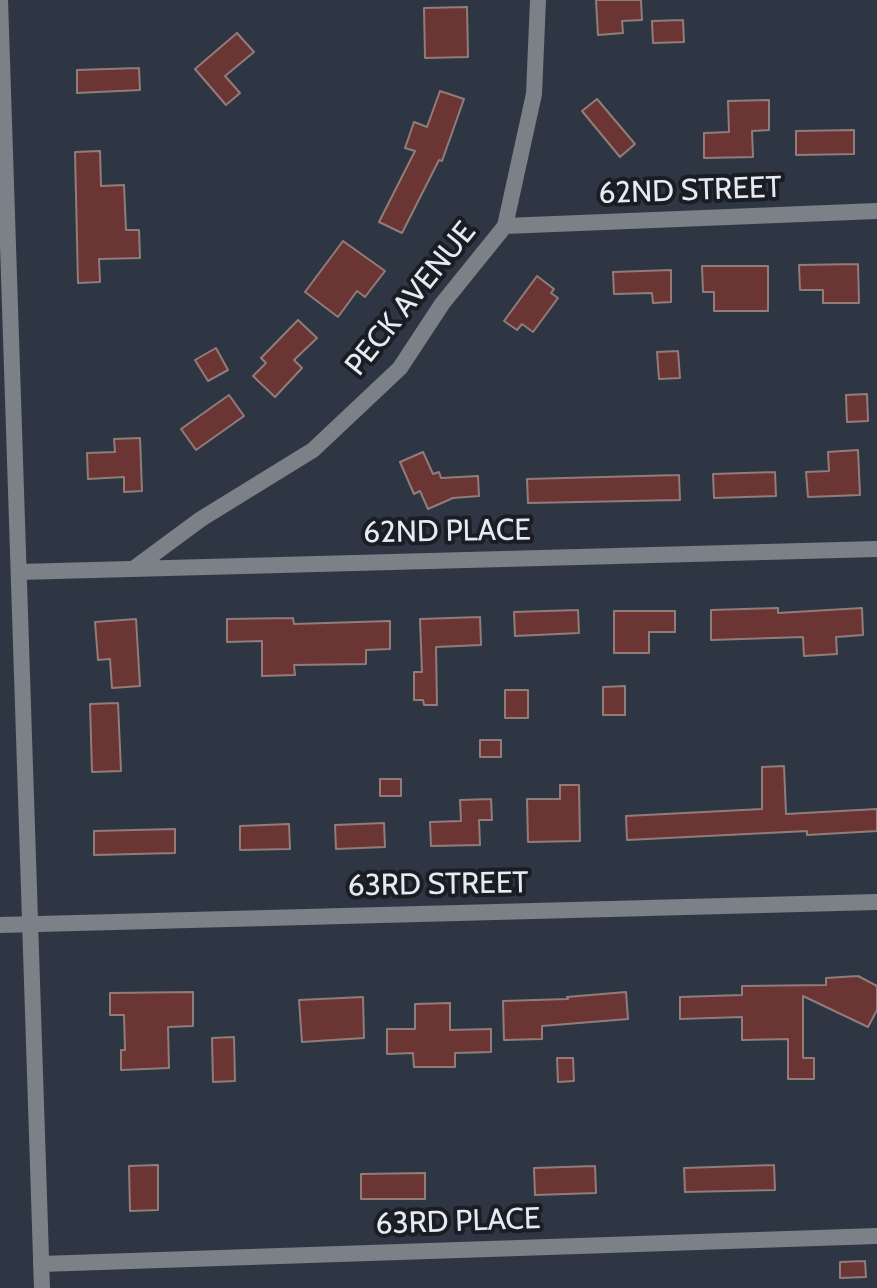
<!DOCTYPE html>
<html>
<head>
<meta charset="utf-8">
<style>
  body { margin:0 }
  canvas { display:block; background:#2e3643 }
</style>
</head>
<body>
<canvas width="877" height="1288"></canvas>
<script>
const g = document.querySelector('canvas').getContext('2d');
g.lineJoin = 'round';
function fill(path, color) { g.fillStyle = color; g.fill(path, 'evenodd'); }
const toPath = rows => new Path2D(rows.map(r => 'M' + r).join(''));
function trace(path, color, width, dash) { g.strokeStyle = color; g.lineWidth = width; g.lineCap = dash ? 'butt' : 'round'; g.setLineDash(dash || []); g.stroke(path); }
function write(font, color, halo, rows, align = 'center') {
  g.font = font + ' Cabin,sans-serif'; g.lineWidth = 8; g.setLineDash([]); g.textBaseline = 'middle'; g.strokeStyle = halo; g.fillStyle = color; for (const [text, x, y, turn = 0] of rows) {
    g.save(); g.translate(x, y); g.rotate((+turn || 0) * Math.PI / 180); g.textAlign = isNaN(turn) ? turn : align; if (halo) g.strokeText(text, 0, 0); g.fillText(text, 0, 0); g.restore();
  }
}
const building = toPath([
  [596,0,641,0,642,20,622,21,623,33,598,35,596,0],
  [467,7,468,57,425,58,424,8,467,7],
  [683,20,684,42,653,43,652,21,683,20],
  [237,33,254,52,225,76,240,93,226,105,195,69,237,33],
  [139,68,140,90,77,93,77,70,139,68],
  [440,91,464,99,442,161,439,160,402,233,379,222,415,151,405,148,414,122,427,127,440,91],
  [597,99,635,144,620,157,582,111,597,99],
  [769,100,769,130,752,131,753,157,704,158,704,133,729,132,728,101,769,100],
  [854,130,854,154,796,155,796,131,854,130],
  [100,151,101,186,124,185,126,230,139,230,140,258,99,259,100,282,78,283,75,152,100,151],
  [343,241,385,271,365,297,357,291,338,317,305,292,343,241],
  [858,264,859,303,823,303,823,290,800,290,799,265,858,264],
  [702,266,768,266,768,311,714,311,714,292,703,292,702,266],
  [671,270,671,302,653,303,652,293,614,294,613,272,671,270],
  [537,276,554,289,551,293,558,298,533,332,522,324,517,330,504,321,537,276],
  [298,320,317,338,294,360,302,368,275,397,253,376,266,363,261,358,298,320],
  [216,348,228,370,208,381,195,360,216,348],
  [678,351,680,378,659,379,657,352,678,351],
  [867,394,868,421,847,422,846,395,867,394],
  [229,395,244,416,196,450,181,429,229,395],
  [140,438,142,491,124,492,124,477,88,479,87,453,115,452,114,439,140,438],
  [858,450,860,495,808,497,806,472,829,471,828,452,858,450],
  [423,452,433,474,439,472,441,478,478,476,479,496,453,498,428,509,420,491,414,494,400,462,423,452],
  [775,472,776,496,714,498,713,474,775,472],
  [679,475,680,500,528,503,527,479,679,475],
  [778,608,778,613,862,608,863,635,836,637,837,654,804,656,803,637,711,640,711,610,778,608],
  [578,610,579,633,515,636,514,612,578,610],
  [614,611,675,611,675,632,649,632,649,653,614,653,614,611],
  [480,617,481,645,436,647,437,705,424,705,423,700,414,700,414,672,422,672,420,619,480,617],
  [293,618,294,624,390,621,390,649,366,650,366,664,294,665,295,675,262,676,262,641,227,642,227,619,293,618],
  [136,619,140,686,112,688,110,659,98,660,95,622,136,619],
  [625,686,625,715,603,715,603,687,625,686],
  [505,690,528,690,528,718,505,718,505,690],
  [118,703,121,771,92,772,90,704,118,703],
  [480,740,501,740,501,757,480,757,480,740],
  [784,766,786,814,877,809,877,831,807,835,807,831,627,840,626,816,762,809,762,767,784,766],
  [380,779,401,779,401,796,380,796,380,779],
  [560,785,579,785,580,841,528,842,527,799,560,799,560,785],
  [491,799,492,820,479,820,480,845,431,846,430,822,461,821,460,800,491,799],
  [384,823,385,847,336,849,335,825,384,823],
  [289,824,290,849,240,850,240,826,289,824],
  [175,829,175,853,94,855,94,831,175,829],
  [858,976,877,986,877,1010,868,1027,803,996,803,1058,814,1058,814,1079,788,1079,788,1039,742,1040,742,1017,680,1019,680,997,742,995,742,986,826,985,826,978,858,976],
  [193,992,193,1026,168,1027,169,1068,121,1070,121,1050,125,1050,124,1015,110,1015,110,993,193,992],
  [626,992,628,1019,542,1026,542,1039,504,1040,503,1001,568,999,567,997,626,992],
  [363,997,364,1038,302,1042,299,1000,363,997],
  [450,1003,450,1030,491,1029,491,1052,455,1053,455,1067,414,1067,413,1053,387,1054,387,1029,415,1029,415,1004,450,1003],
  [234,1037,235,1081,213,1082,212,1038,234,1037],
  [557,1058,573,1058,574,1081,558,1082,557,1058],
  [158,1165,158,1210,130,1211,129,1166,158,1165],
  [774,1165,775,1190,685,1192,684,1168,774,1165],
  [595,1166,596,1193,535,1195,534,1168,595,1166],
  [425,1173,425,1199,361,1199,361,1174,425,1173],
  [865,1261,866,1277,840,1278,840,1262,865,1261]
]);
fill(building, '#6b3534');
trace(building, '#917c7a', 2);
trace(toPath([
  [505,226,877,211],
  [136,567,201,519,313,450,400,368,442,304,505,226,534,94,538,0],
  [19,572,877,549],
  [0,925,877,902],
  [41,1264,877,1236]
]), '#7c8087', 16);
trace(toPath([
  [0,0,42,1288]
]), '#7c8087', 16);
write('30px', '#e5ebf3', '#1a1d23', [
  ["62ND STREET",690,191,-2],
  ["PECK AVENUE",411,299,-51],
  ["62ND PLACE",447,532,-1],
  ["63RD STREET",438,885,-1],
  ["63RD PLACE",458,1222,-2]
]);
</script>
</body>
</html>
